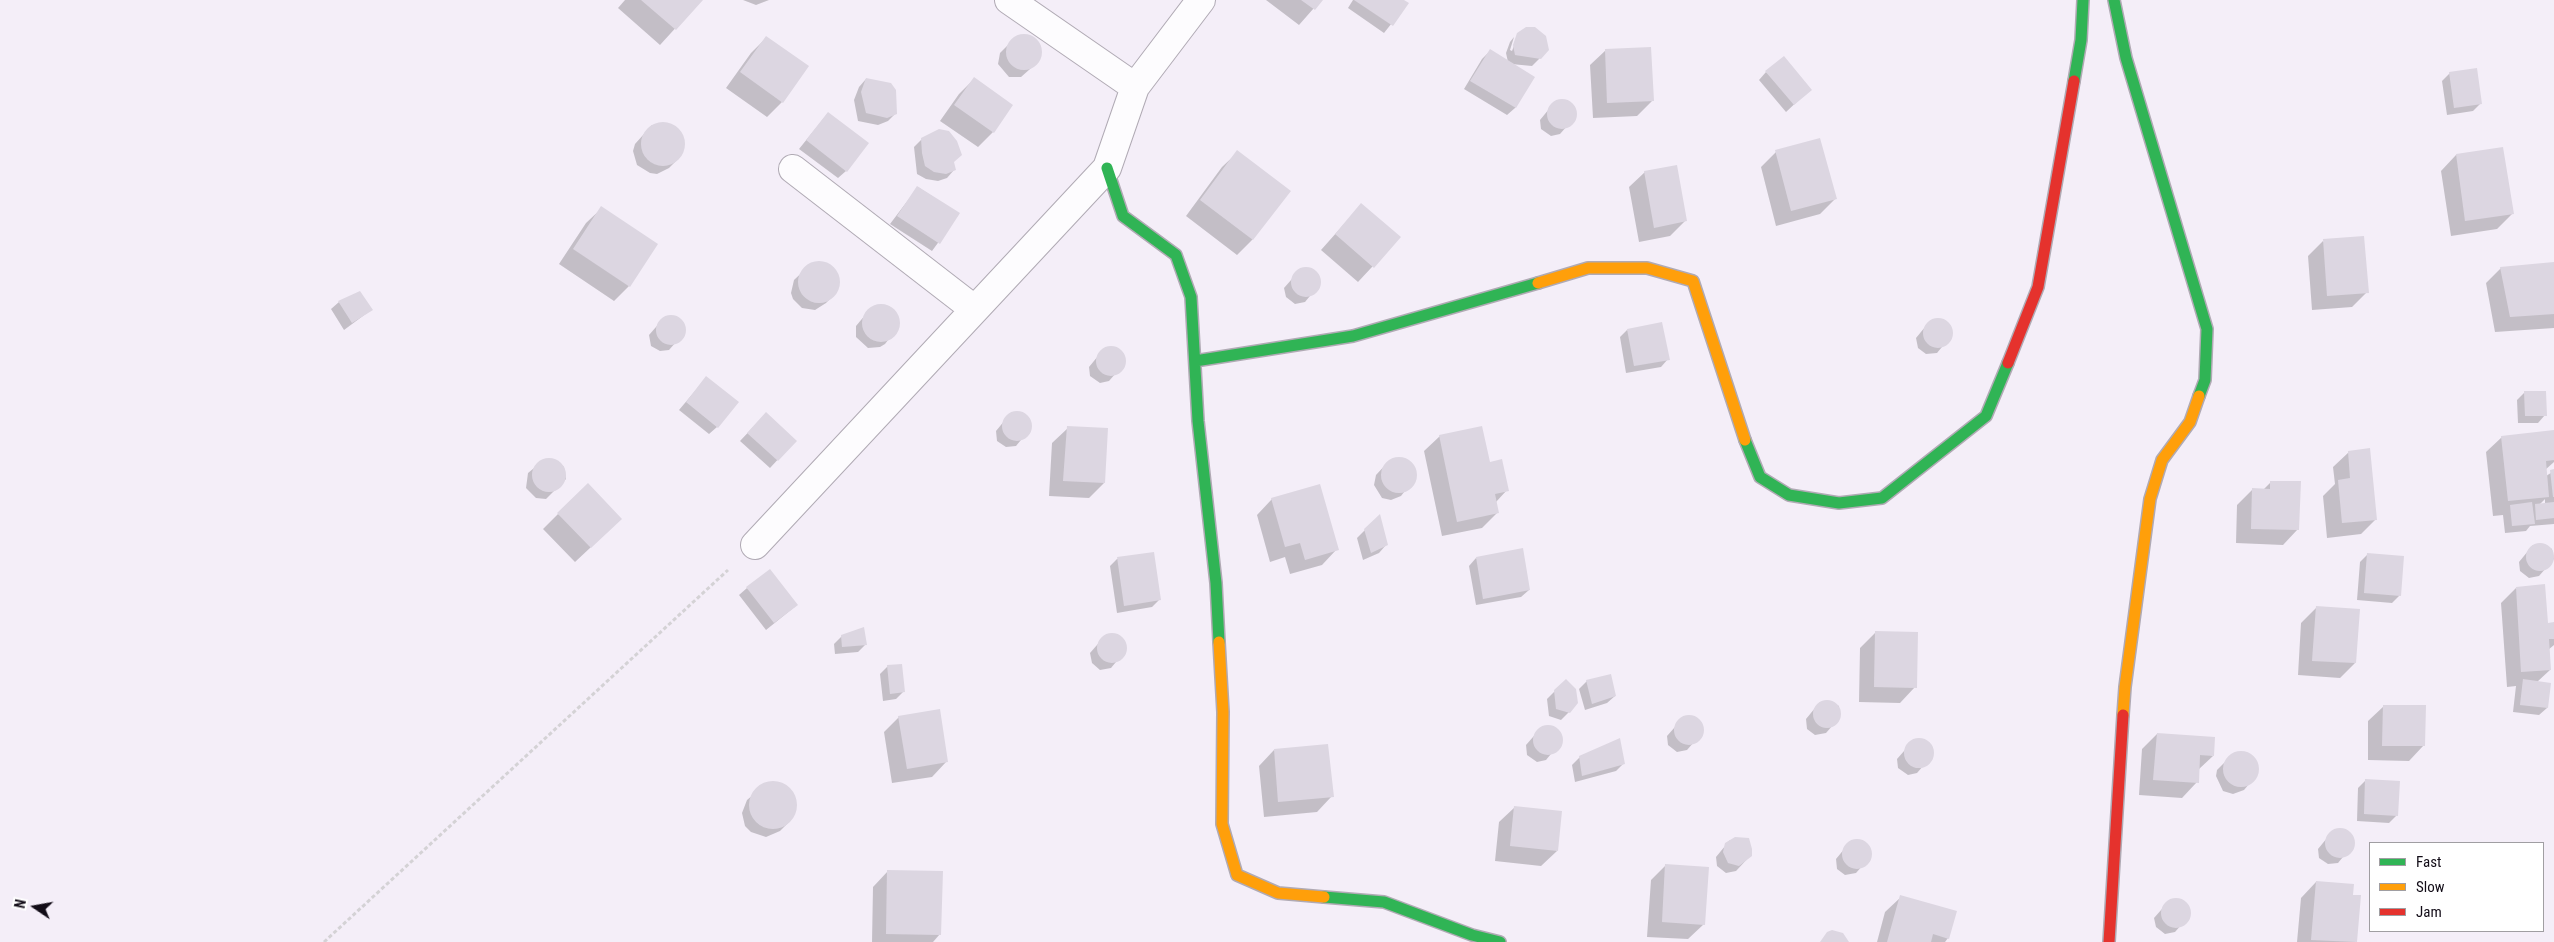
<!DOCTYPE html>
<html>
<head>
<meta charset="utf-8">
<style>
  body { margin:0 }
  #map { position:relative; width:2554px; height:942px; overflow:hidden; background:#f4eef8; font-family:"Roboto Condensed",sans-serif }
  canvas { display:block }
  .legend { position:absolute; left:2369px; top:842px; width:175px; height:90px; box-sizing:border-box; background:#fff; border:1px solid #a09ea2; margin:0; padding:6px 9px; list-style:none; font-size:15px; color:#120c17 }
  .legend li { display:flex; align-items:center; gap:10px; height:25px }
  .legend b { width:25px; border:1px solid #a09ea2 }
  .north { position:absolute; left:10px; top:882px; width:50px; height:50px; -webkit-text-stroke:4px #fff; paint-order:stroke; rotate:282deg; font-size:14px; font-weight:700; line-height:20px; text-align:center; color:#120c17 }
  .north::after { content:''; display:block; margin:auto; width:18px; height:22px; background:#120c17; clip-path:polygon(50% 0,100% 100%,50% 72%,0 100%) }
</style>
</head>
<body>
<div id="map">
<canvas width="2554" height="942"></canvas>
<ul class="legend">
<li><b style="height:6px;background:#30b455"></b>Fast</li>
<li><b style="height:6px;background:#ff9f0a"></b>Slow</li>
<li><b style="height:6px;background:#e5322d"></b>Jam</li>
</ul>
<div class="north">N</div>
</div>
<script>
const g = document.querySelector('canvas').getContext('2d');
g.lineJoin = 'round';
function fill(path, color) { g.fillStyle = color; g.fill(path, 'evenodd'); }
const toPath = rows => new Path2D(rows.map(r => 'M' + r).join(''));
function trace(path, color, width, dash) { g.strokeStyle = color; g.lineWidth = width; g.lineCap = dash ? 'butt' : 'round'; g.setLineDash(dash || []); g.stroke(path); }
fill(toPath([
  [625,0,701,0,660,45,618,8],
  [743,0,769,0,756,5],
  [1266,0,1321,0,1299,25],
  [1353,0,1402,0,1407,4,1384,33,1348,8],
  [1027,35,1037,41,1040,51,1038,62,1021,77,1009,77,998,64,1000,53,1016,37],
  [1518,35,1540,58,1532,66,1511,64,1533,78,1515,108,1507,115,1464,89,1482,59,1490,51,1508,62,1506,53,1510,42,1514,37,1510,50,1512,51],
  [766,38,782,102,767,117,726,88,751,53],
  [1606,50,1652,101,1637,116,1593,118,1590,65],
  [1766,72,1802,97,1786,112,1759,80],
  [2450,73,2481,103,2473,111,2447,115,2442,81],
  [866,79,896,113,888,121,878,125,858,121,854,100,859,87],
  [974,79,993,132,978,147,940,121,959,94],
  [1565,101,1573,107,1575,117,1560,134,1551,136,1541,129,1540,120,1554,103],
  [828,113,846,171,838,178,799,149],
  [666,123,678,129,683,141,683,148,677,160,669,168,657,174,650,173,637,165,633,151,635,144,652,125],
  [922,139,953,162,954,170,947,178,938,181,926,179,917,174,914,147],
  [2502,149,2512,214,2497,229,2451,236,2441,171,2456,155],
  [1238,152,1289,191,1252,240,1237,255,1186,216,1222,167],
  [1776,152,1835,199,1820,214,1776,226,1761,167],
  [1645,172,1685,221,1670,236,1639,242,1629,187],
  [918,187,959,214,932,251,890,224],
  [1361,205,1399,238,1358,282,1321,250],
  [602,208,629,286,614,301,559,264,586,223],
  [2323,241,2367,292,2352,307,2312,310,2308,256],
  [819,262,825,263,835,271,839,283,834,295,826,303,815,310,802,308,793,299,791,293,794,280,812,263],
  [2554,264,2554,328,2495,332,2486,283,2501,268],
  [1309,269,1317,275,1319,285,1305,302,1295,304,1286,297,1284,288,1299,271],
  [339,302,371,310,344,330,331,309],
  [876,305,889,306,896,314,899,326,885,344,880,347,868,348,856,337,856,326,871,308],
  [673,317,682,323,684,333,669,350,660,351,651,346,649,335,663,319],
  [1941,320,1949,326,1951,336,1937,353,1926,354,1918,348,1916,338,1930,321],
  [1627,330,1668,359,1661,367,1626,373,1620,337],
  [1114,348,1122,354,1124,364,1109,381,1100,383,1090,376,1089,367,1103,350],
  [706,378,717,427,709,434,679,410],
  [2525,392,2545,415,2538,423,2518,423,2517,400],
  [1020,413,1028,419,1030,429,1016,446,1006,447,997,441,996,431,1010,414],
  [758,422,795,441,770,468,740,441],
  [1068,428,1104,483,1089,498,1049,496,1052,443],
  [1440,436,1489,463,1507,490,1496,502,1498,512,1482,528,1442,536,1424,451],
  [2502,437,2554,443,2554,462,2545,470,2546,476,2554,471,2554,524,2530,526,2526,531,2505,533,2503,515,2493,516,2486,452],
  [2545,499,2545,504,2539,505],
  [2349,452,2376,519,2361,534,2327,538,2323,496,2335,484,2333,467],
  [545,459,556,460,564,467,566,479,546,499,536,498,526,488,528,473],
  [1399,459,1413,467,1415,478,1401,496,1391,500,1382,498,1374,485,1376,475,1388,462],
  [2271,482,2298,529,2283,545,2236,543,2237,505,2252,490,2263,490],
  [1272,499,1337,549,1322,565,1290,574,1285,557,1270,562,1257,515],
  [558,514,605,534,575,562,543,529],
  [1379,516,1386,545,1379,553,1363,560,1357,538],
  [2544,544,2552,549,2554,559,2539,576,2529,578,2520,571,2519,562,2533,545],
  [1153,554,1159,600,1152,607,1117,613,1110,566,1117,559],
  [2368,554,2400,595,2392,603,2357,600,2360,562],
  [1476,558,1529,590,1521,597,1476,605,1469,566],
  [747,588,797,605,766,630,739,595],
  [2516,588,2547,624,2554,623,2554,645,2548,650,2550,670,2537,682,2547,708,2539,715,2513,712,2516,686,2507,687,2501,603],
  [2316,608,2355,663,2340,678,2298,675,2301,623],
  [1875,633,1915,687,1900,703,1859,702,1860,648],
  [1115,635,1123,641,1125,651,1111,668,1100,670,1092,663,1090,653,1104,637],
  [842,636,865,645,858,652,835,654,834,644],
  [888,666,903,692,896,699,883,701,880,674],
  [1587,681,1615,696,1607,703,1585,710,1579,689],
  [1555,691,1569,712,1561,720,1549,716,1547,699],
  [1830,701,1839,706,1840,717,1826,733,1815,735,1807,729,1806,719,1820,702],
  [2384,706,2424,745,2409,761,2368,760,2368,721],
  [899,717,947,761,932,777,892,783,884,732],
  [1691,717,1700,723,1702,733,1687,750,1677,752,1668,745,1667,736,1682,719],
  [1551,727,1559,733,1560,743,1546,760,1537,762,1527,755,1526,745,1540,729],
  [2157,734,2213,756,2198,770,2197,782,2182,798,2139,795,2142,749],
  [1922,740,1930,746,1932,756,1917,773,1908,775,1898,768,1897,759,1912,742],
  [1274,750,1332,796,1317,812,1264,817,1259,766],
  [2243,752,2253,757,2258,766,2255,777,2244,790,2233,794,2223,791,2216,776,2217,770,2233,754],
  [1580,757,1623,764,1616,771,1575,782,1572,765],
  [2366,780,2397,815,2389,823,2357,821,2358,788],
  [766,784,781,784,792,793,796,809,788,823,780,831,766,837,751,832,745,826,742,813,747,800],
  [1515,807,1557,851,1541,866,1495,861,1499,822],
  [2343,830,2351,836,2352,846,2338,863,2328,864,2319,858,2318,849,2332,832],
  [1748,839,1751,855,1736,871,1726,873,1717,866,1716,857,1730,840],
  [1860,840,1869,847,1870,857,1856,873,1845,875,1837,869,1836,859,1850,842],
  [1666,865,1704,924,1688,939,1647,937,1651,880],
  [888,871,940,934,933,942,872,942,873,887],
  [2316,882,2352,896,2359,897,2355,942,2297,942,2301,898],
  [1901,897,1948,938,1945,942,1877,942,1885,912],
  [2179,899,2188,906,2190,915,2175,932,2165,934,2156,927,2154,918,2169,901]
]), '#0003');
fill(toPath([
  [641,0,703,0,676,30],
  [1301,0,1323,0,1315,10],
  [1354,0,1404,0,1409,3,1393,26],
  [1526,27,1535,27,1546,36,1549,50,1541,59,1515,55,1513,45,1517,33],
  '1006 52a18 18 0 1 1 36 0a18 18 0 1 1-36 0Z',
  [766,36,809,66,783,103,740,72],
  [1651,47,1654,101,1607,103,1605,49],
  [1490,49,1535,77,1516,108,1470,81],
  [1784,56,1812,90,1794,105,1765,71],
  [2477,68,2482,104,2454,108,2449,72],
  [974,77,1013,105,994,133,954,105],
  [866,78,891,83,896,90,897,114,887,118,866,113,861,92],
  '1547 114a15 15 0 1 1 30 0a15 15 0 1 1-30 0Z',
  [828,112,869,143,847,172,806,140],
  '641 144a22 22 0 1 1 44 0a22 22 0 1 1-44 0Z',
  [939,129,949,131,957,141,962,155,954,162,956,170,946,174,934,172,925,166,922,153,921,138],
  [1820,138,1837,199,1791,211,1775,150],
  [2503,147,2514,214,2465,221,2456,154],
  [1237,150,1291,191,1253,240,1200,200],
  [1677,165,1687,221,1654,228,1644,171],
  [917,186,960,213,940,244,897,216],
  [1361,203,1401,237,1374,268,1335,234],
  [601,206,658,244,630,287,573,249],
  [2364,236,2369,293,2327,296,2323,239],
  '798 282a21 21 0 1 1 42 0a21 21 0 1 1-42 0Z',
  [2554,262,2554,314,2510,317,2500,267],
  '1291 282a15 15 0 1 1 30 0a15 15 0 1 1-30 0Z',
  [360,291,373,310,352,323,338,301],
  '862 323a19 19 0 1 1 38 0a19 19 0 1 1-38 0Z',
  '656 330a15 15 0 1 1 30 0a15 15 0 1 1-30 0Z',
  '1923 333a15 15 0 1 1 30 0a15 15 0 1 1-30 0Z',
  [1662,322,1670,360,1634,366,1627,329],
  '1096 361a15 15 0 1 1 30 0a15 15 0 1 1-30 0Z',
  [706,376,739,402,718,428,686,402],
  [2524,391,2546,391,2547,416,2525,416],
  '1002 426a15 15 0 1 1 30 0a15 15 0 1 1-30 0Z',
  [766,412,797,441,778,461,747,433],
  [1067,426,1108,428,1105,483,1063,481],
  [1482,426,1490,462,1502,459,1509,491,1495,494,1499,513,1457,522,1439,435],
  [2554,430,2554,460,2546,461,2549,497,2508,501,2501,436],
  [2370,448,2377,520,2342,523,2338,480,2350,478,2348,451],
  '1381 475a18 18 0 1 1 36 0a18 18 0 1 1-36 0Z',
  '532 475a17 17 0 1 1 34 0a17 17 0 1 1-34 0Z',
  [2554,469,2554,497,2553,497,2550,470],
  [2270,481,2301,481,2299,530,2251,529,2252,488,2270,489],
  [588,483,622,519,591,548,557,513],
  [1320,484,1339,550,1305,560,1300,543,1285,547,1271,498],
  [2532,502,2535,524,2512,526,2510,505],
  [2554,502,2554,518,2536,520,2535,504],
  [1380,514,1388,545,1371,553,1364,529],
  '2526 557a14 14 0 1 1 28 0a14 14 0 1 1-28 0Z',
  [1523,548,1530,590,1483,599,1476,557],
  [1154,552,1161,600,1124,606,1117,557],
  [2367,553,2404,556,2401,596,2364,593],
  [770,569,798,605,774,623,746,587],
  [2545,584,2548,623,2554,622,2554,639,2549,639,2551,670,2521,672,2516,587],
  [2316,606,2360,609,2356,663,2312,661],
  [864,627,867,645,842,647,841,635],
  [1875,631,1918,632,1917,688,1874,687],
  '1097 648a15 15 0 1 1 30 0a15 15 0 1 1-30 0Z',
  [902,664,905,692,890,694,887,665],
  [1611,674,1616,696,1592,704,1586,680],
  [1566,679,1576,689,1578,703,1570,713,1556,709,1554,690],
  [2523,679,2551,683,2548,708,2520,705],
  '1813 714a14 14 0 1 1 28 0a14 14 0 1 1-28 0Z',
  [2383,705,2426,705,2425,746,2382,746],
  [940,709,948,762,907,769,898,716],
  '1674 730a15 15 0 1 1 30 0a15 15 0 1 1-30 0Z',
  '1533 740a15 15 0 1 1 30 0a15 15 0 1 1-30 0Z',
  [2157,733,2215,737,2214,756,2200,755,2199,783,2153,780],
  [1620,738,1625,764,1582,776,1579,756],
  '1904 753a15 15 0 1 1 30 0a15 15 0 1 1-30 0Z',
  [1328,744,1334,797,1278,802,1274,749],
  '2223 769a18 18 0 1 1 36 0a18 18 0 1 1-36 0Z',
  [2365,779,2400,781,2398,816,2364,814],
  '749 805a24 24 0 1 1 48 0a24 24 0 1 1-48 0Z',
  [1514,806,1562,811,1558,851,1510,846],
  '2325 843a15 15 0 1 1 30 0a15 15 0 1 1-30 0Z',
  [1735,837,1749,838,1752,849,1752,856,1739,866,1728,863,1723,852,1725,843],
  '1842 854a15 15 0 1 1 30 0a15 15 0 1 1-30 0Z',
  [1665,864,1709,867,1705,925,1662,922],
  [887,870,943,871,941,935,886,934],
  [2316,881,2354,884,2353,895,2361,895,2357,942,2311,940],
  [1900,895,1957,911,1949,939,1933,934,1931,942,1887,942],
  '2161 913a15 15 0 1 1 30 0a15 15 0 1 1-30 0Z',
  [1832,930,1843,933,1849,942,1820,942,1827,932]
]), '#dcd6e1');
const street = toPath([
  [1009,0,1135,87],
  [793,169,974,309],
  [755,545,1107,168,1135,87,1201,0]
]);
const fast = toPath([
  [2114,0,2126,58,2207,329,2205,380,2199,396],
  [2074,81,2081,40,2083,0],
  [1107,168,1123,216,1176,255,1191,297,1198,421,1216,583,1219,642],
  [1195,361,1353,336,1538,283],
  [1745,440,1760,477,1789,495,1839,503,1882,498,1986,416,2008,363],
  [1324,897,1384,902,1472,935,1500,942]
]);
const slow = toPath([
  [1538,283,1588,268,1647,268,1693,281,1745,440],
  [1219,642,1223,712,1222,824,1237,875,1278,893,1324,897],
  [2123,715,2125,687,2150,499,2162,460,2190,422,2199,396]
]);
const jam = toPath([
  [2008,363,2038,287,2074,81],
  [2109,942,2123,715]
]);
trace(street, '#b0aab4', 30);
trace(fast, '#b0aab4', 14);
trace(slow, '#b0aab4', 14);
trace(jam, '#b0aab4', 14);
trace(toPath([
  [324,942,728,570]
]), '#d4d2d5', 3, [4, 2.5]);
trace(street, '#fdfcfe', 28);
trace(fast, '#30b455', 11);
trace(slow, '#ff9f0a', 11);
trace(jam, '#e5322d', 11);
</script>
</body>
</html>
